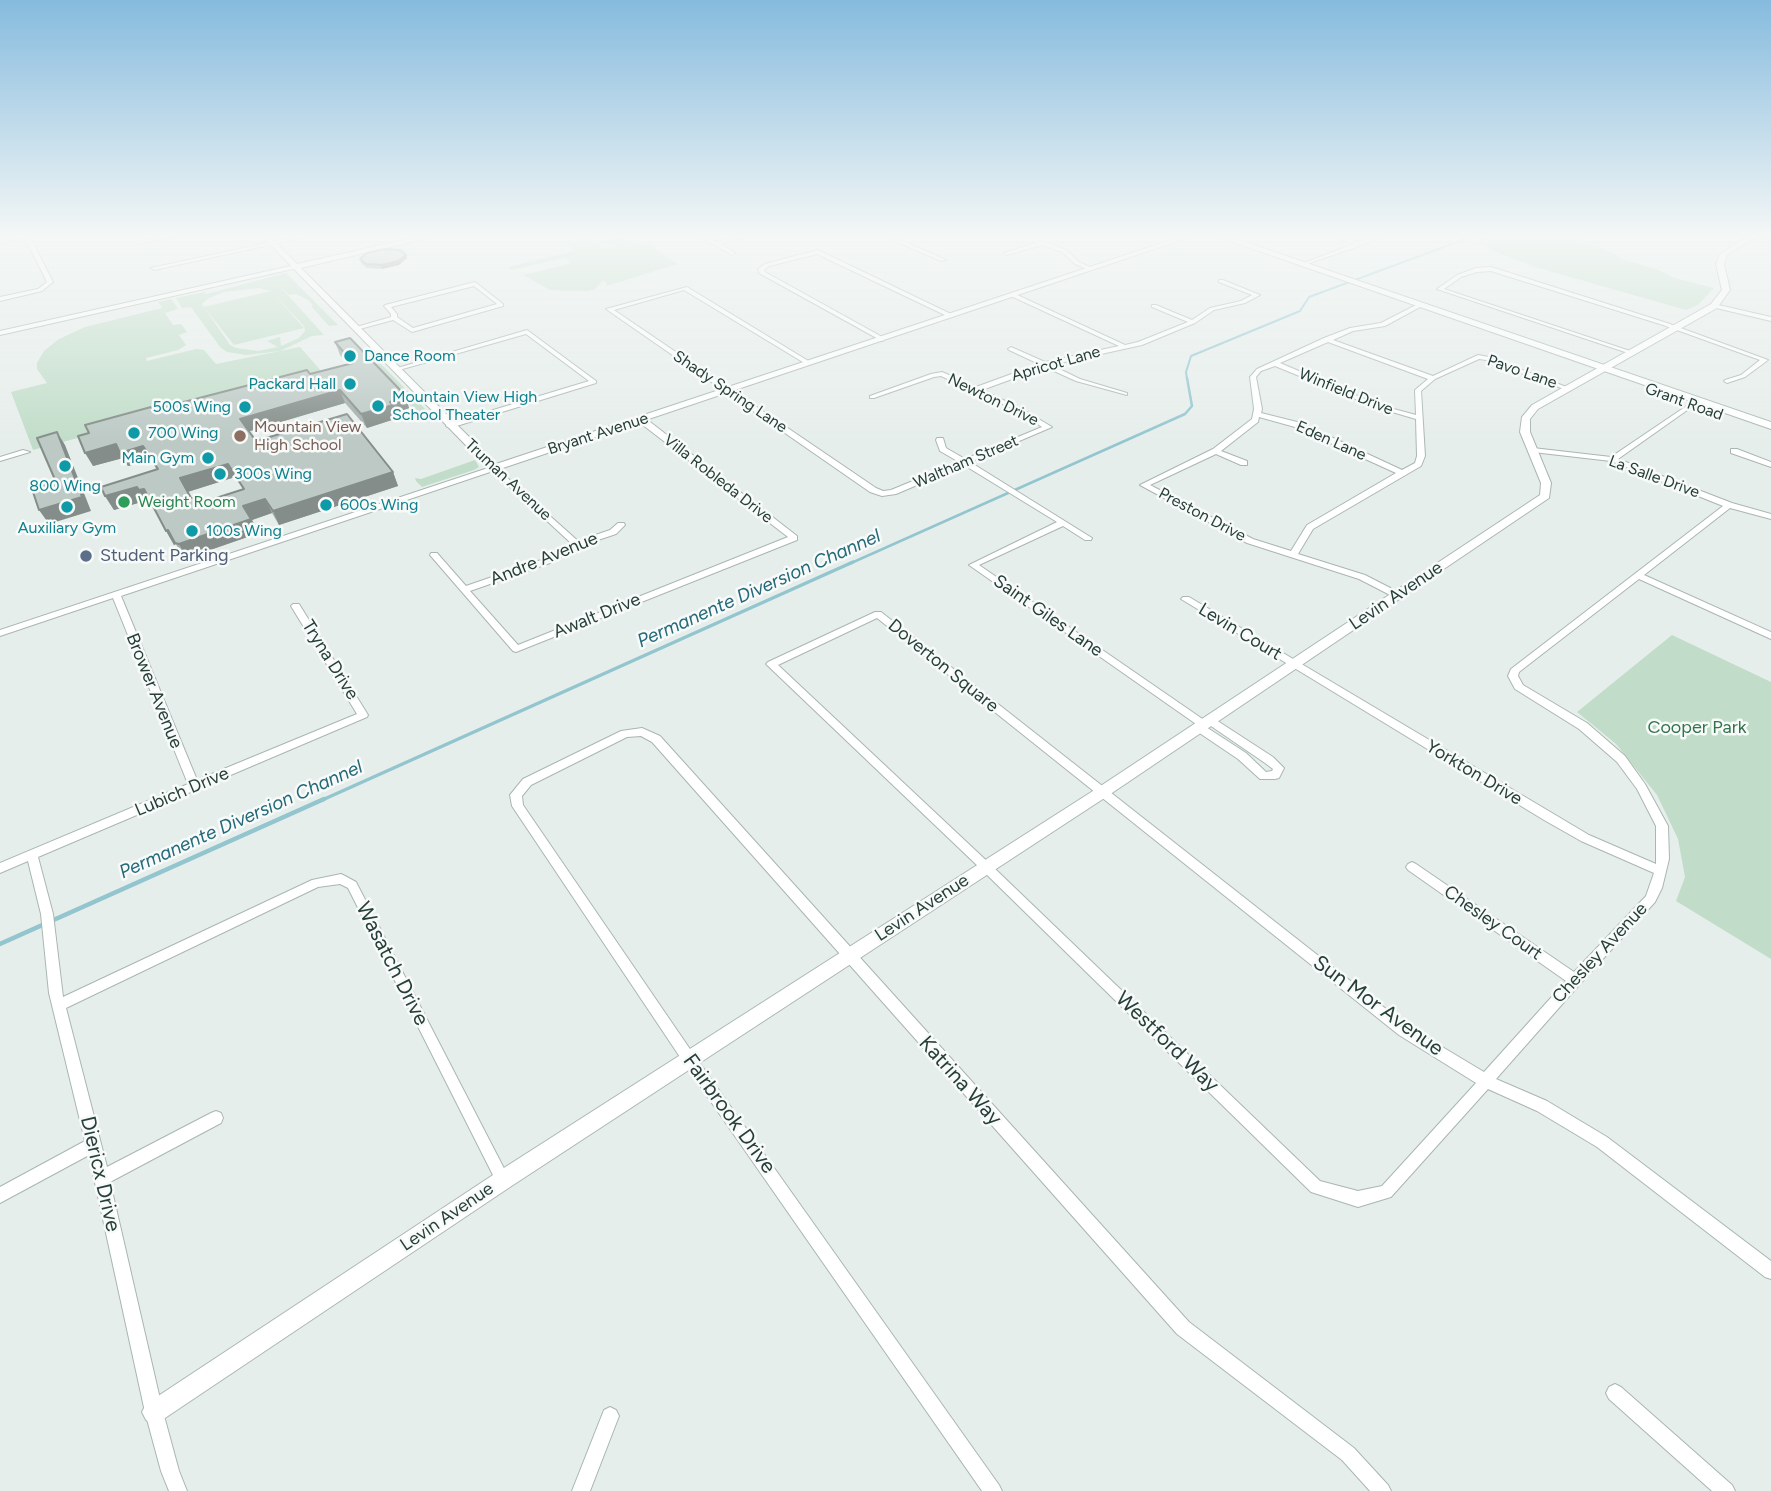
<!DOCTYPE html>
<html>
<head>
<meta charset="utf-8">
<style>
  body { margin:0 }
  canvas { display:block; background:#e6eeeb }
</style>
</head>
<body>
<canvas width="1771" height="1491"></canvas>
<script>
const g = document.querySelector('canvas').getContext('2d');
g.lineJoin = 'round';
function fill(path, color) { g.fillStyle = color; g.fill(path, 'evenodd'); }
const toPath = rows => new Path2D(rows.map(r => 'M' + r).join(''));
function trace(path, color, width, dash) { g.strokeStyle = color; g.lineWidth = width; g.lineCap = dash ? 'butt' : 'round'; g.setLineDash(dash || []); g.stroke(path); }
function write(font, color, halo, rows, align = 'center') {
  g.font = font + ' Figtree,sans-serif'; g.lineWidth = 5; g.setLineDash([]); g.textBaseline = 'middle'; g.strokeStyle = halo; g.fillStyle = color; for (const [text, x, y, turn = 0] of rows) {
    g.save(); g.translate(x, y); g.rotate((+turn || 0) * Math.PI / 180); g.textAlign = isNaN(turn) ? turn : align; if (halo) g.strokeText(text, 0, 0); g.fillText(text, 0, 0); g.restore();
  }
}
fill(toPath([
  [605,234,615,234,639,245,648,244,678,264,606,286,607,283,603,280,595,289,588,291,550,290,523,275,569,264,569,260,564,258,512,270,508,267,575,251,580,254,565,243,576,241,594,251,577,240,588,238,604,249,617,246,601,235],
  [1490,234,1587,234,1576,240,1604,249,1603,250,1619,255,1620,259,1657,269,1674,278,1714,288,1698,305,1686,310,1535,267,1471,242],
  [286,273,338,325,329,326,311,306,313,305,308,300,296,294,289,295,274,280,324,335,312,336,280,351,246,355,227,352,220,347,191,307,182,308,176,298,210,291,204,293,206,294],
  [259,288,271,291,204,307,234,345,304,328,271,291,304,326,305,331,299,338,281,346,280,337,267,341,278,347,258,351,236,348,230,345,202,304,209,298,224,292],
  [171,299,178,309,165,313,173,325,181,324,187,332,179,335,186,345,178,350,146,358,147,361,196,349,204,350,216,364,300,347,322,372,33,450,11,392,47,383,37,369,37,363,44,351,59,339,85,327,162,308,158,302],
  [377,361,384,367,428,412,405,419,401,415,413,408,362,365],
  [475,460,479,467,474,470,422,487,416,481,415,478,421,479],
  [1672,635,1771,682,1771,959,1676,901,1685,877,1678,839,1657,795,1616,744,1577,712]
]), '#c1ddc9');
trace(toPath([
  [1187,379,1186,372,1191,356,1300,311,1309,297,1479,234]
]), '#93c5cf', 2);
trace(toPath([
  [849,564,1185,414,1192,406,1187,378]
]), '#93c5cf', 2.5);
trace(toPath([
  [320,801,853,562]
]), '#93c5cf', 3.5);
trace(toPath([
  [0,944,324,799]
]), '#93c5cf', 4.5);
const minor = toPath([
  [23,234,40,234,30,237,53,282,42,291,0,301,0,297,38,289,47,282,25,238,0,243,0,239,23,234],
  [172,234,184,234,135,245,132,243,172,234],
  [309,234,320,234,154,270,151,268,309,234],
  [695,234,702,234,717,242,744,234,753,234,721,244,734,252,735,253,732,255,695,234],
  [879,234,887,234,946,260,941,261,879,234],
  [1327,234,1335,234,1359,242,1380,234,1388,234,1362,245,1301,266,1301,264,1354,244,1327,234],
  [1752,235,1771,239,1771,243,1750,238,1752,235],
  [1042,241,1066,250,1079,262,1094,269,1089,270,1075,264,1062,252,1042,245,1007,255,1004,253,1042,241],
  [818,250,953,315,954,316,949,317,817,254,769,266,764,270,765,272,884,338,884,340,882,341,759,273,758,269,765,264,818,250],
  [295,265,297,266,297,268,0,335,0,331,295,265],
  [1491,267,1667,323,1768,360,1745,377,1727,383,1724,381,1725,380,1741,375,1760,360,1663,325,1491,271,1477,272,1461,277,1444,289,1633,352,1628,353,1437,289,1457,275,1476,268,1491,267],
  [1219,280,1223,280,1260,295,1245,303,1214,310,1195,323,1142,345,1051,365,1080,379,1127,393,1127,395,1076,381,1045,367,982,390,1022,409,1052,427,970,462,1092,538,1091,540,1085,540,1063,526,979,565,1204,720,1209,716,1213,718,1273,757,1284,768,1279,778,1275,779,1260,779,1238,759,1195,730,1194,727,1196,724,969,565,1057,522,964,465,896,494,882,496,870,492,606,309,687,287,810,362,810,364,806,364,684,290,614,310,876,488,883,491,891,490,959,462,940,451,936,440,937,438,943,438,946,448,965,459,1042,427,1018,411,941,376,934,377,874,398,870,398,870,396,931,374,942,372,976,387,1039,364,1009,350,1008,349,1011,347,1045,362,1119,346,1011,296,1011,294,1015,294,1125,345,1138,342,1188,322,1152,307,1152,305,1156,305,1192,320,1210,308,1241,301,1252,295,1219,282,1219,280],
  [1208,724,1265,763,1273,769,1272,771,1266,772,1246,753,1206,727,1208,724],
  [475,282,503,304,503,306,412,332,393,320,356,330,353,328,391,317,391,314,384,306,385,305,475,282],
  [474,286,497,304,413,328,397,317,397,314,391,307,474,286],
  [1418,304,1421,306,1420,307,1385,326,1353,331,1333,340,1433,376,1478,355,1489,357,1569,388,1564,389,1486,360,1479,359,1435,379,1421,391,1425,456,1421,466,1313,529,1298,554,1365,575,1400,593,1400,597,1394,597,1359,579,1247,543,1140,485,1213,449,1252,419,1254,409,1250,377,1257,369,1324,338,1350,328,1381,323,1418,304],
  [1328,342,1428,379,1415,390,1416,415,1379,405,1280,363,1328,342],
  [1275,366,1375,407,1416,419,1417,456,1415,463,1402,470,1301,423,1261,413,1262,409,1256,377,1261,371,1275,366],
  [1259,417,1295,427,1396,473,1307,525,1291,551,1253,539,1150,485,1216,454,1241,465,1247,465,1247,461,1221,451,1258,422,1259,417],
  [1714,304,1771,317,1771,321,1712,307,1711,306,1714,304],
  [527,330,596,381,596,383,450,428,446,426,447,424,589,381,526,334,399,370,394,369,527,330],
  [1691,403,1695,405,1693,406,1618,459,1732,503,1771,514,1771,519,1730,508,1644,575,1771,632,1771,639,1639,579,1519,672,1518,676,1523,685,1587,723,1625,756,1645,784,1668,826,1669,859,1662,888,1655,902,1580,984,1496,1079,1547,1101,1607,1137,1771,1261,1771,1279,1765,1277,1597,1147,1537,1111,1488,1089,1391,1197,1358,1207,1311,1192,982,870,766,664,768,662,875,612,881,612,1409,1027,1484,1072,1566,981,1408,870,1406,867,1408,864,1412,862,1416,864,1574,972,1646,896,1654,873,1581,841,1544,820,1181,599,1183,597,1189,597,1589,835,1656,864,1656,826,1637,789,1617,762,1579,729,1515,689,1508,676,1511,669,1723,506,1611,461,1533,452,1529,450,1533,448,1611,457,1691,403],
  [877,618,1399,1035,1476,1083,1382,1186,1358,1191,1320,1181,990,864,778,665,877,618],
  [639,418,645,418,797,536,797,540,516,652,513,651,430,555,431,553,437,553,466,586,544,559,572,544,493,471,121,596,197,780,357,714,291,606,293,604,299,604,368,715,367,717,38,857,53,914,63,997,312,880,341,874,345,876,356,882,510,1180,508,1185,503,1187,498,1185,348,888,340,884,318,887,66,1008,107,1167,211,1113,216,1111,221,1113,223,1118,221,1123,110,1182,163,1412,179,1471,187,1491,169,1491,161,1471,145,1412,89,1155,0,1203,0,1187,85,1141,49,993,41,914,28,861,0,873,0,863,188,784,113,598,0,636,0,630,494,466,578,541,610,530,618,523,624,523,625,525,616,534,580,546,550,563,470,591,518,645,788,537,639,422,639,418],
  [1731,449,1737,449,1771,462,1771,467,1731,453,1731,449],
  [23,450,30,452,0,461,0,457,23,450],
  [642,728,660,736,1189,1322,1354,1448,1388,1485,1391,1491,1370,1491,1342,1460,1177,1334,652,742,641,736,627,737,531,785,522,796,523,805,694,1055,999,1485,1002,1491,982,1491,684,1063,512,806,510,795,523,779,621,731,642,728],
  [1615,1384,1621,1387,1732,1485,1735,1491,1712,1491,1609,1399,1606,1393,1609,1387,1615,1384],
  [610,1407,616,1410,619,1416,590,1491,572,1491,604,1410,610,1407]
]);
const tertiary = toPath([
  [260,234,267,234,297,264,431,234,444,234,301,268,496,464,1189,234,1199,234,494,471,490,470,260,234],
  [1752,234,1760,234,1727,255,1724,264,1730,290,1717,308,1538,409,1530,419,1530,432,1551,483,1549,498,1106,797,510,1187,162,1420,154,1424,146,1420,142,1412,146,1404,496,1173,1096,789,1540,495,1541,483,1520,432,1522,417,1532,405,1711,304,1722,290,1716,264,1720,254,1752,234]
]);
const secondary = toPath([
  [1210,234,1222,234,1771,422,1771,429,1210,234]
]);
trace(minor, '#a9b6b2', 2);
trace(tertiary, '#a9b6b2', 2);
trace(secondary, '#a5b9b2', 2);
fill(minor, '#fff');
fill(tertiary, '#fff');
fill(secondary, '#fff');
fill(toPath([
  [407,258,399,265,382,269,367,268,361,263,360,259],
  [335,342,405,395,409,408,396,414,398,418,367,428,345,403,249,431,256,441,393,472,398,486,279,525,272,513,252,520,259,533,187,558,183,558,176,544,174,545,151,503,147,504,145,501,114,510,105,496,157,470,151,460,128,466,123,458,93,466,89,433,153,410,310,374,348,364,340,355],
  [235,477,243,489,213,499,191,498,188,492]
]), '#a2ada9');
fill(toPath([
  [406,255,407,258,399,265,382,269,381,265],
  [340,390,345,403,247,432,240,419],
  [405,395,409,408,396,414,398,418,367,428,361,414],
  [57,432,65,445,91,511,49,524,39,510,82,497],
  [116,444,143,446,151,460,128,466,123,458,93,466,85,453],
  [228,464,235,477,187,492,180,478],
  [393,472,398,486,279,525,273,511],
  [137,487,144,489,152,503,147,504,145,501,114,510,105,496],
  [265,499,272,513,252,520,259,533,187,558,179,544,243,506],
  [168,530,176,544,174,545,166,531]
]), '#848d89');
const building = toPath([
  [384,249,400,250,406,255,398,261,381,265,366,264,360,259,367,253,384,249],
  [350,338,405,395,390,402,393,405,361,414,340,390,240,419,256,441,347,414,393,472,273,511,265,499,243,506,251,519,179,544,175,543,168,530,166,531,144,489,139,490,137,487,105,496,101,487,158,469,143,446,120,453,116,444,85,453,78,436,89,433,85,425,151,407,153,410,307,370,310,374,353,363,335,342,350,338],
  [228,464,244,489,213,499,191,498,180,478,228,464],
  [57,432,82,497,39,510,32,489,56,482,37,438,57,432]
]);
fill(building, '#bcc9c4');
trace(building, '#848d89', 2);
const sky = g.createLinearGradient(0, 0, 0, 443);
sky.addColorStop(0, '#86bbde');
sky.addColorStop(0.53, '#f4f7f6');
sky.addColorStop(1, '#f4f7f600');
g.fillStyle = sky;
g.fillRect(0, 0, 1771, 443);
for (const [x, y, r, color] of [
  [350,356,7,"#0f9aa8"],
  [350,384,7,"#0f9aa8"],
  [378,406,7,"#0f9aa8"],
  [245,407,7,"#0f9aa8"],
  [134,433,7,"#0f9aa8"],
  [240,436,7,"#8d6e63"],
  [208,458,7,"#0f9aa8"],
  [65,466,7,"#0f9aa8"],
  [220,474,7,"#0f9aa8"],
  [124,502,7,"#2e9e5b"],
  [326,505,7,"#0f9aa8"],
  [67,507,7,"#0f9aa8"],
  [192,531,7,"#0f9aa8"],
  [86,556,7,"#5c6f8a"]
]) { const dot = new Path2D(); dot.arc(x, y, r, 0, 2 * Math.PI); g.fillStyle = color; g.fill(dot); trace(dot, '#f7faf9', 2.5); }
write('16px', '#0d838f', '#f7faf9', [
  ["Dance Room",364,356],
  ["Packard Hall",336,384,"right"],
  ["Mountain View High",392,397],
  ["School Theater",392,415],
  ["500s Wing",231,407,"right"],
  ["700 Wing",148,433],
  ["Main Gym",194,458,"right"],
  ["300s Wing",234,474],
  ["800 Wing",65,486,"center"],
  ["600s Wing",340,505],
  ["Auxiliary Gym",67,528,"center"],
  ["100s Wing",206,531]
], 'left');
write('16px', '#263f39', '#f7faf9', [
  ["Apricot Lane",1056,364,-16],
  ["Pavo Lane",1522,372,19],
  ["Shady Spring Lane",730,392,34],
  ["Winfield Drive",1346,392,22],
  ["Newton Drive",993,400,26],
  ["Grant Road",1684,402,20],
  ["Bryant Avenue",598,434,-18],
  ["Eden Lane",1331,441,24],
  ["Waltham Street",966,462,-23],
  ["La Salle Drive",1654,477,20],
  ["Villa Robleda Drive",718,479,38],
  ["Truman Avenue",508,480,43],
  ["Preston Drive",1202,515,28]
]);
write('16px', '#785e54', '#f7faf9', [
  ["Mountain View",254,427],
  ["High School",254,445]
], 'left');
write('16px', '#27864d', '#f7faf9', [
  ["Weight Room",138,502]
], 'left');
write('18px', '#4e5e75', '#f7faf9', [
  ["Student Parking",100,556]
], 'left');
write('18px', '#263f39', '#f7faf9', [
  ["Andre Avenue",544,559,-22],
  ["Levin Avenue",1396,596,-34],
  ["Awalt Drive",597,616,-22],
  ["Saint Giles Lane",1048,616,35],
  ["Levin Court",1240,632,31],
  ["Tryna Drive",330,660,58],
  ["Doverton Square",943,666,39],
  ["Brower Avenue",154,691,68],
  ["Yorkton Drive",1474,773,31],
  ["Lubich Drive",182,792,-23],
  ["Levin Avenue",922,908,-33],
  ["Chesley Court",1493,923,35],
  ["Chesley Avenue",1600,953,-47],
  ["Levin Avenue",447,1217,-34]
]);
write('18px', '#32744c', '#f7faf9', [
  ["Cooper Park",1697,728]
]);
write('italic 19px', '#236978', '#f7faf9', [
  ["Permanente Diversion Channel",759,589,-24],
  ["Permanente Diversion Channel",241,820,-24]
]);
write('21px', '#263f39', '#f7faf9', [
  ["Wasatch Drive",392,964,63],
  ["Sun Mor Avenue",1378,1006,36],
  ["Westford Way",1167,1042,44],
  ["Katrina Way",960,1081,48],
  ["Fairbrook Drive",729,1114,54],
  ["Diericx Drive",100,1174,77]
]);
</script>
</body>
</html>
